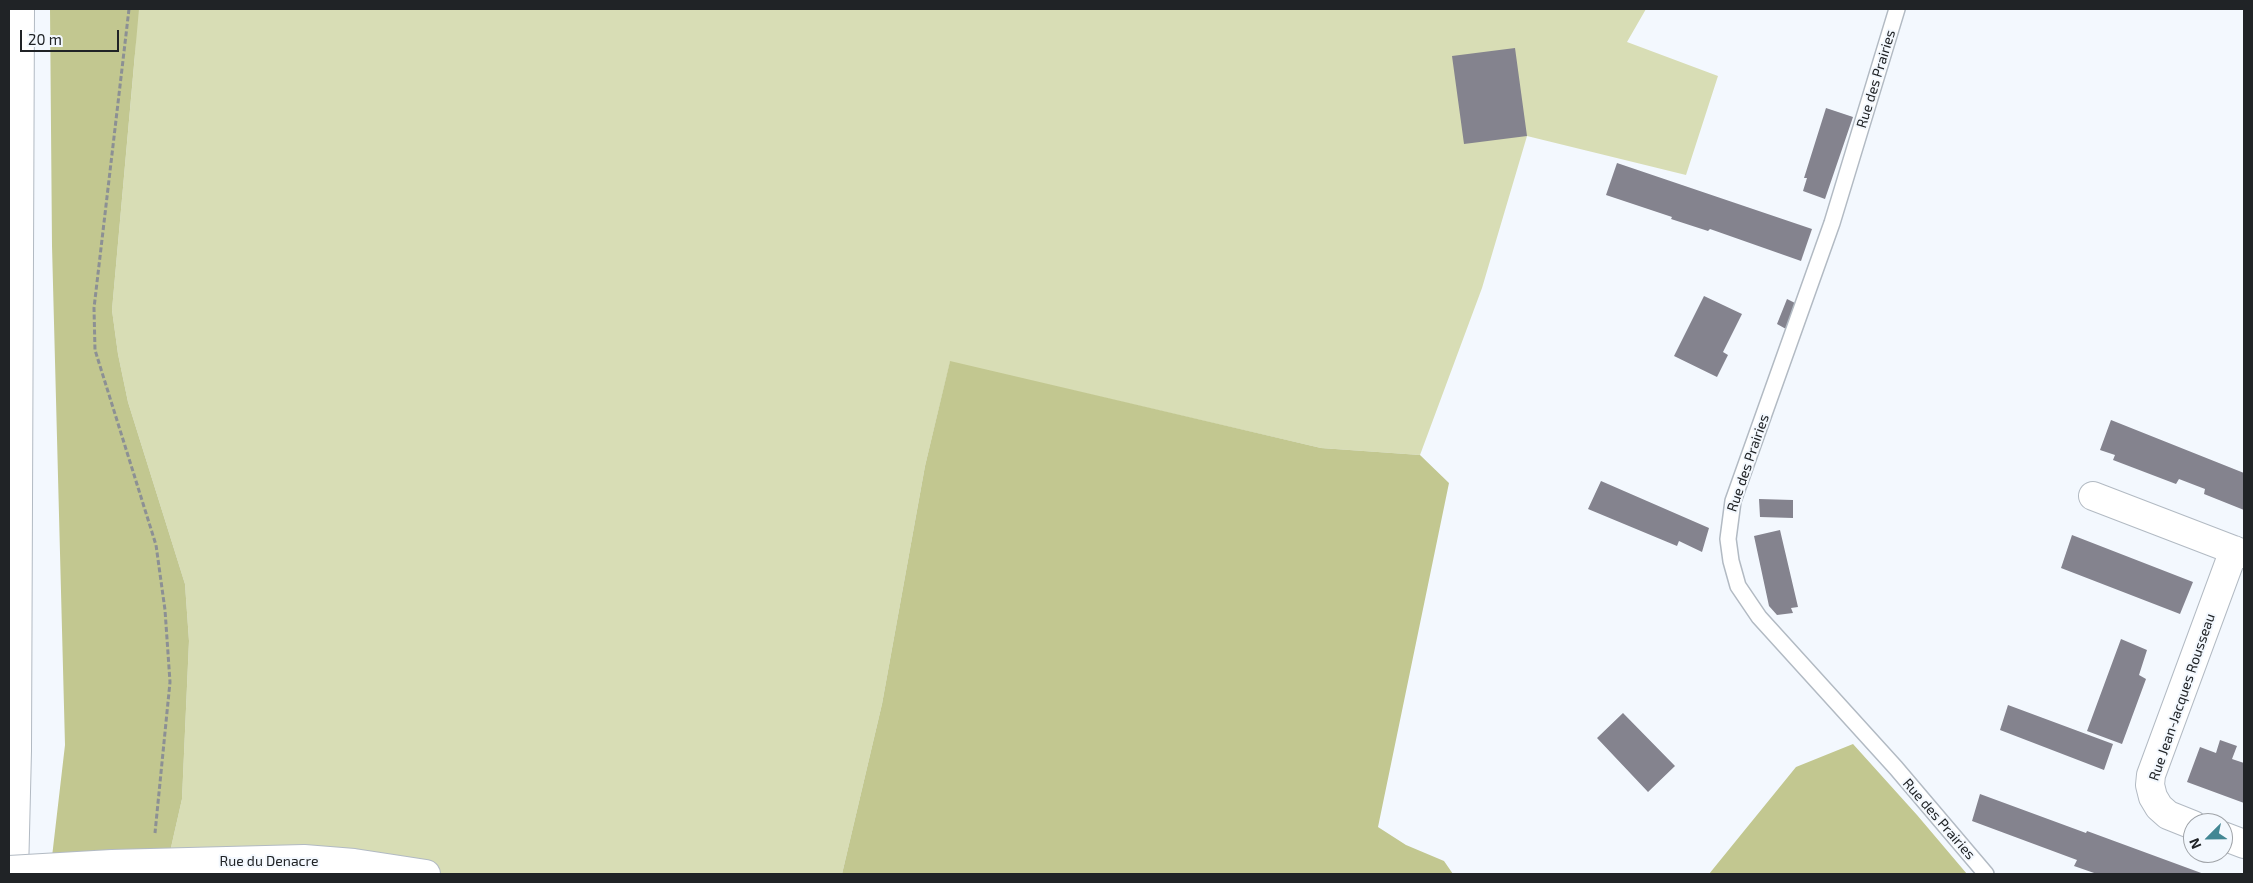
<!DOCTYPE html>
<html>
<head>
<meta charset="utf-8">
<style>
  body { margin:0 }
  #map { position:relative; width:2253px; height:883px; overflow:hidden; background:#f3f8fe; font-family:"Exo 2",sans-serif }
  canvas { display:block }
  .frame { position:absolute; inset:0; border:10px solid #202326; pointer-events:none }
  .north { position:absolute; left:2183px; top:813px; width:50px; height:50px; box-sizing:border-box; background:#f3f8fe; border:1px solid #9fa3a8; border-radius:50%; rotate:247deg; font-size:14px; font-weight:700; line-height:20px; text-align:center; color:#202326 }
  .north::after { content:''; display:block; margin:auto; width:18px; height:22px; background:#428794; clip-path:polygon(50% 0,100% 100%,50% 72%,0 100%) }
  .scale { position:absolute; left:20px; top:30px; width:99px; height:22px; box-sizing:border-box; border:2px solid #202326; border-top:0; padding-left:6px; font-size:15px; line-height:18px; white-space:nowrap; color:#202326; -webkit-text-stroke:4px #f3f8fe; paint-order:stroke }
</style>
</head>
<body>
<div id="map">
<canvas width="2253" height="883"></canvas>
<div class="frame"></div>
<div class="north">N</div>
<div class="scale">20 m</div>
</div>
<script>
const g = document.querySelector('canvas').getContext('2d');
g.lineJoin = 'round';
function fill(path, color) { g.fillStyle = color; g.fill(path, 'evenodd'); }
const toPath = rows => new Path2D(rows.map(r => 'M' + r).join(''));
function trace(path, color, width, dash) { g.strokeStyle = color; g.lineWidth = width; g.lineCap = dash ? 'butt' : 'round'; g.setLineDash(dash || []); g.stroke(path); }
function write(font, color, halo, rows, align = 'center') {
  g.font = font + ' "Exo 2",sans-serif'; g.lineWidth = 4; g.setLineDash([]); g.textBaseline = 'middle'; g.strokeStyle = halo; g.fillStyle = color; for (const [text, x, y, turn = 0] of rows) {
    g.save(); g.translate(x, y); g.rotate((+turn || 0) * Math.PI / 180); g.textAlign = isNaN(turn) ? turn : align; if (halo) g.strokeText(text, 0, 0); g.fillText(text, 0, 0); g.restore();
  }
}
fill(toPath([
  [137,9,1646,9,1627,42,1718,76,1686,175,1527,136,1482,288,1420,455,1321,448,950,362,925,466,882,704,842,874,165,874,182,799,189,641,185,584,128,402,118,354,112,310,135,54]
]), '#d8ddb5');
fill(toPath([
  [50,9,139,9,112,310,118,354,128,402,185,584,189,641,182,799,165,874,50,874,65,745,52,246],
  [950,361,1321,448,1420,455,1449,483,1378,827,1406,845,1444,861,1453,874,842,874,882,704,925,466],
  [1853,744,1917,815,1967,874,1709,874,1796,767]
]), '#c2c790');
fill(toPath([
  [1515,48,1527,136,1464,144,1452,56],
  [1826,108,1853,117,1825,199,1803,191,1807,178,1804,178],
  [1617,163,1812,229,1801,261,1710,229,1708,231,1671,219,1672,217,1606,195],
  [1704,296,1742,314,1723,352,1728,355,1717,377,1674,356],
  [1787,299,1795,303,1786,329,1777,324],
  [2111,420,2244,473,2244,510,2204,494,2205,489,2179,479,2176,484,2113,460,2115,455,2100,450],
  [1601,481,1709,528,1702,552,1679,541,1677,546,1588,509],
  [1759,499,1793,500,1793,518,1760,517],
  [1780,530,1798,607,1791,608,1793,613,1777,615,1769,606,1754,536],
  [2072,535,2193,582,2180,614,2061,568],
  [2121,639,2147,650,2139,675,2146,679,2122,744,2087,731],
  [2008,705,2113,744,2104,770,2000,730],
  [1623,713,1675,766,1648,792,1597,738],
  [2220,740,2237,746,2232,759,2244,763,2244,803,2187,782,2200,747,2216,753],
  [1980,794,2086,833,2087,831,2204,874,2097,874,2074,866,2077,860,1972,821]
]), '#84838e');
const service = toPath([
  [1897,9,1832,223,1733,501,1728,539,1731,561,1738,586,1759,617,1896,768,1986,874]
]);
const minor = toPath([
  [2093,496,2244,554],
  [2193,825,2168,815,2159,807,2153,797,2150,785,2151,775,2234,550],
  [2223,836,2244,844],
  [112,864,304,859,354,863,426,874]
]);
const motorway = toPath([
  [14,874,17,751,20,9]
]);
trace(service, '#b2bac3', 18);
trace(minor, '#b2bac3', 30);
trace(motorway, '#b2bac3', 30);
trace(toPath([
  [129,9,94,308,95,350,156,545,165,610,170,682,155,833]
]), '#8c9094', 3, [5, 2.5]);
trace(service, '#fff', 15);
trace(minor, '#fff', 28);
trace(motorway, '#fff', 28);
const minorBridge = toPath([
  [9,870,112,864]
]);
trace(minorBridge, '#b2bac3', 30, []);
trace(minorBridge, '#fff', 28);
write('14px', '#202326', '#f3f8fe', [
  ["Rue des Prairies",1876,79,-73],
  ["Rue des Prairies",1748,463,-71],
  ["Rue Jean-Jacques Rousseau",2182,697,-71],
  ["Rue des Prairies",1939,819,49],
  ["Rue du Denacre",269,861]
]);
</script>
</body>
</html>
